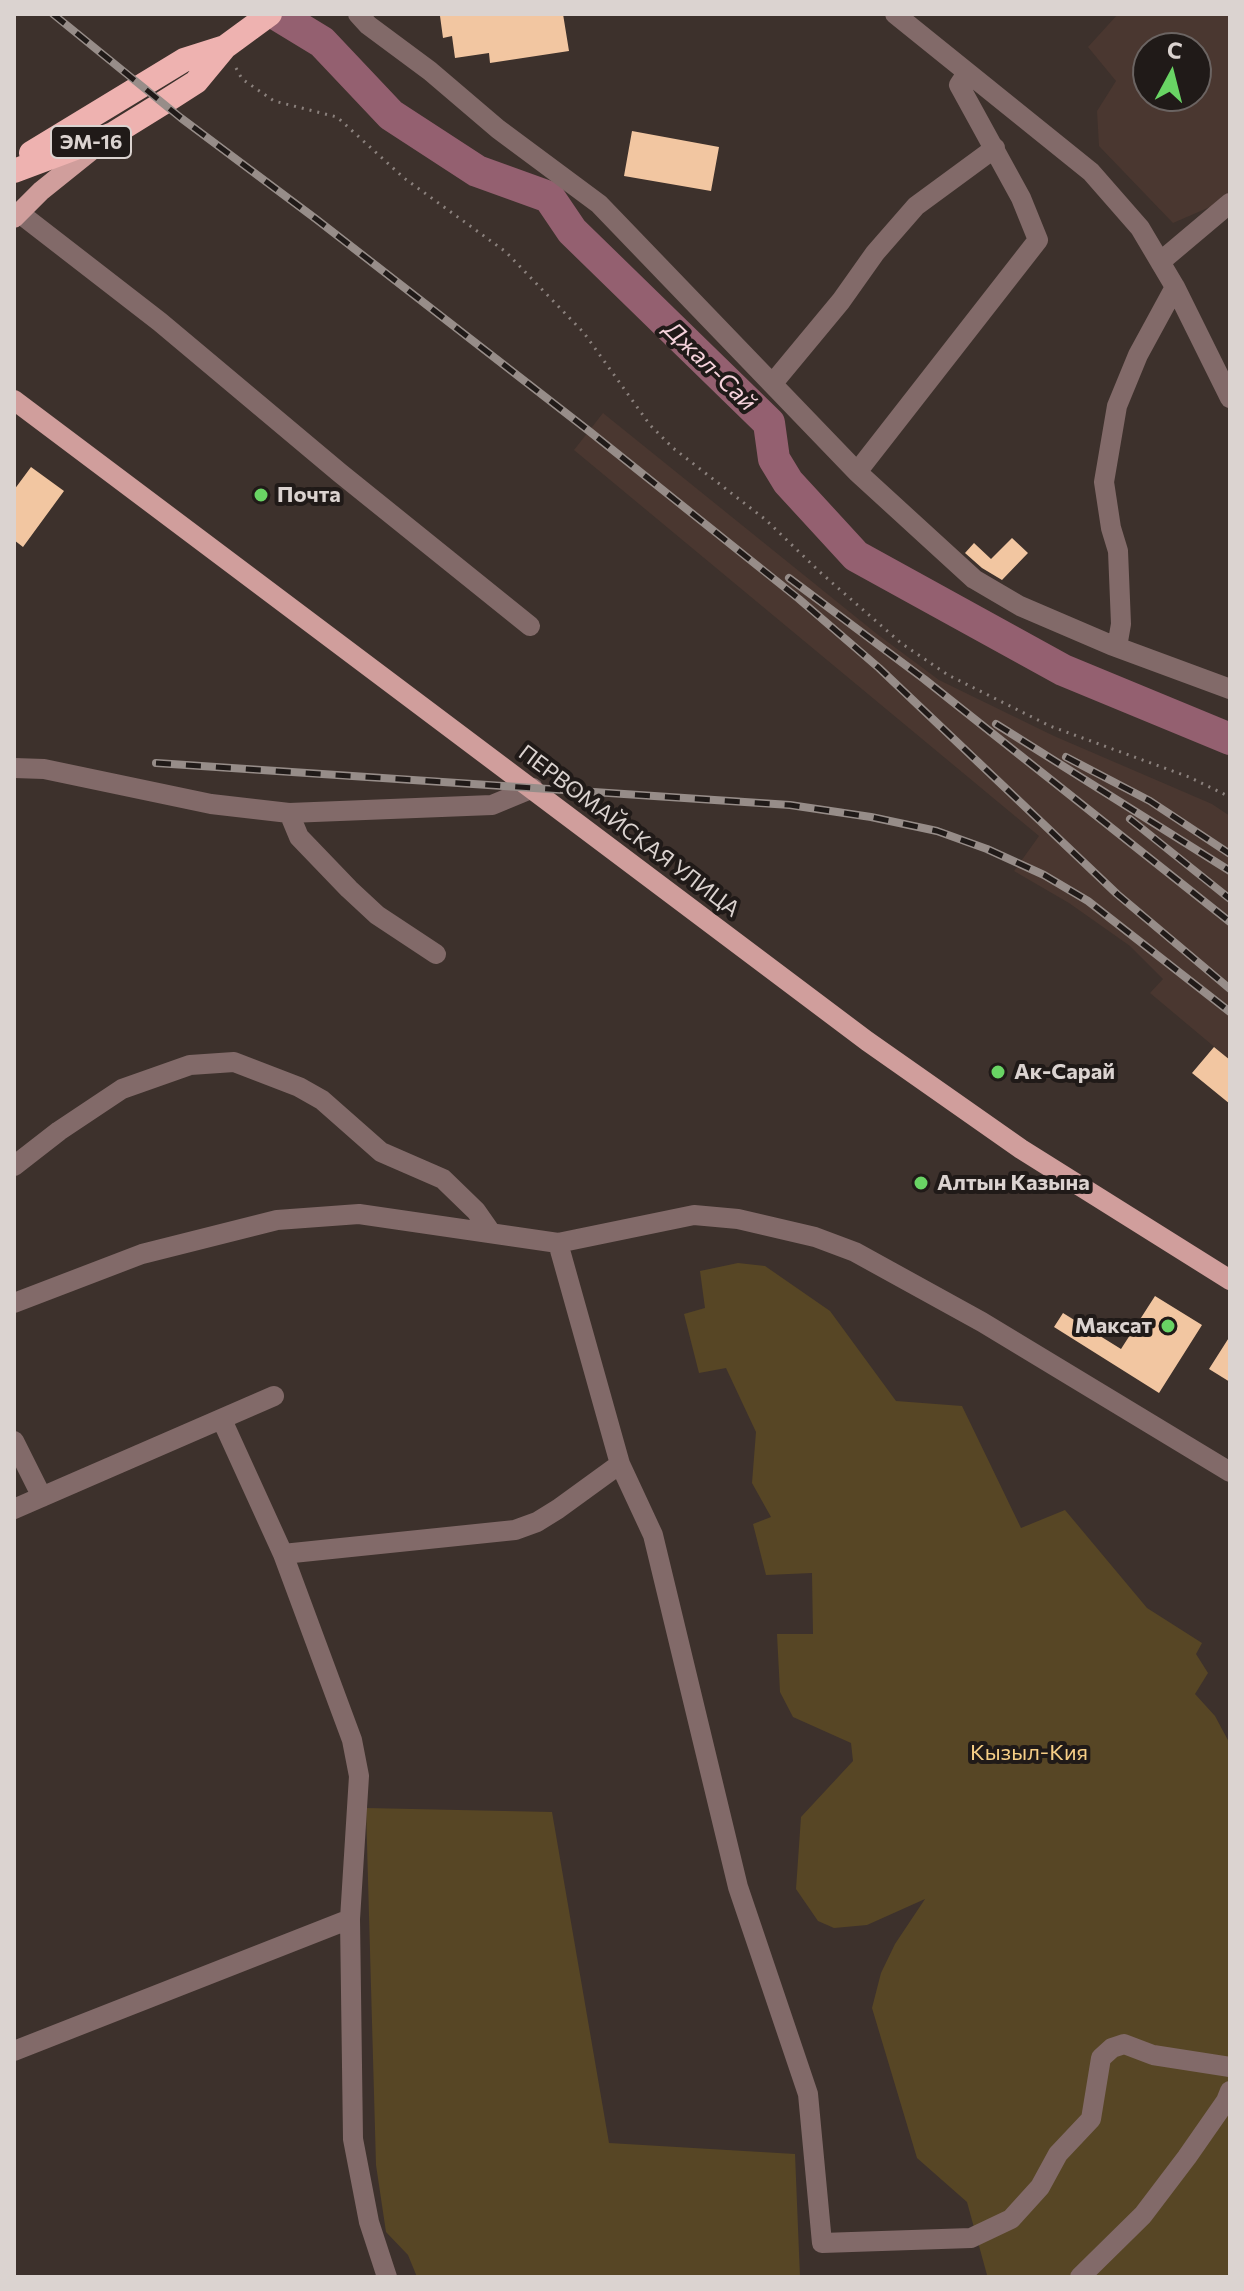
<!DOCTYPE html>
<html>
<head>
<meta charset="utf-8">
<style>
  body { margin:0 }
  #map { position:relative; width:1244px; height:2291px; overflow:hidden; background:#3d312c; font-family:Commissioner,sans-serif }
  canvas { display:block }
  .frame { position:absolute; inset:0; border:16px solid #dbd3d0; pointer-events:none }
  .north { position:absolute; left:1132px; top:32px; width:80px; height:80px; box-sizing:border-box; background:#201a18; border:2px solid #6b6462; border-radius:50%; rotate:7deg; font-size:22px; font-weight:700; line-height:32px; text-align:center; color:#dbd3d0 }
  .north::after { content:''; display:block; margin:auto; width:28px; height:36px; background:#69d464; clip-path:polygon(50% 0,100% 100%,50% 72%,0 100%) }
</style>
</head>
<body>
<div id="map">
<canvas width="1244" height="2291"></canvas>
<div class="frame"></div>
<div class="north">С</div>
</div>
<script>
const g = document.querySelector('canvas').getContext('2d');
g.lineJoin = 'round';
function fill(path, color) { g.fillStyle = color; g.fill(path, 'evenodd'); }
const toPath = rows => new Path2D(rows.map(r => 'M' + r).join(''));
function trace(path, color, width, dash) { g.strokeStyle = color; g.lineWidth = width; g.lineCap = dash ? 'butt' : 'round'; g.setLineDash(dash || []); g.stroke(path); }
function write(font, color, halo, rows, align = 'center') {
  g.font = font + ' Commissioner,sans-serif'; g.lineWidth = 8; g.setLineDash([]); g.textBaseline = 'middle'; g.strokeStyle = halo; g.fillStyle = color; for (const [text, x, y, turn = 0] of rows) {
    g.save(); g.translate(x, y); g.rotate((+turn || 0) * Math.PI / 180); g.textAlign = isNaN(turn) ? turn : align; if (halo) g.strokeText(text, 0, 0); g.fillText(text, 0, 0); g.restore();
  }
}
fill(toPath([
  [1118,14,1230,14,1230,195,1226,200,1173,223,1099,146,1097,111,1116,81,1088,47],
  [1148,48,1196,48,1196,96,1148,96],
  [603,413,877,634,939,680,1054,736,1212,804,1230,816,1230,1060,1150,993,1163,979,1130,946,1069,903,1014,871,1039,836,574,450]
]), '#4a3730');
fill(toPath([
  [738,1263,765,1266,830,1311,896,1401,962,1406,1021,1528,1065,1510,1147,1608,1202,1643,1196,1654,1208,1673,1195,1694,1215,1716,1230,1744,1230,2277,985,2277,987,2275,967,2202,917,2158,872,2008,881,1973,895,1944,925,1899,867,1925,834,1928,818,1921,796,1889,801,1817,853,1761,851,1743,793,1717,780,1692,777,1634,813,1634,812,1573,766,1575,753,1524,771,1517,752,1483,756,1432,726,1368,699,1373,684,1314,705,1308,700,1271],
  [366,1808,552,1812,609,2143,795,2154,800,2277,417,2277,408,2255,386,2232,376,2165]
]), '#574625');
trace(toPath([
  [276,14,322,42,391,115,477,171,549,197,572,231,769,423,774,459,788,482,856,556,1063,670,1230,739]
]), '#946070', 32);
fill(toPath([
  [450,14,563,14,569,51,490,63,489,53,455,58,452,36,443,38,440,16],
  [632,131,719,147,711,191,624,176],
  [31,467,64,491,23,547,14,540,14,490],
  [1012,538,1028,553,1002,580,982,568,965,553,974,543,991,559],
  [1214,1047,1230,1060,1230,1104,1192,1073],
  [1155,1296,1202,1325,1159,1393,1054,1327,1063,1313,1121,1349],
  [1230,1336,1230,1382,1209,1369]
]), '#f2c6a1');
trace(toPath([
  [236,68,242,79,274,101,337,117,404,178,506,252,584,333,650,425,673,448,766,520,821,573,901,643,948,675,1050,726,1189,777,1230,797]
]), '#8b817d', 3, [2, 6]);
trace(toPath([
  [358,14,368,25,430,71,498,129,599,204,857,472,974,579,1020,606,1111,645,1230,689],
  [895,14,1091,172,1140,228,1175,287,1230,398],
  [18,212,160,322,340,473,530,626],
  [1160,262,1230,203],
  [773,383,841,301,875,253,916,206,995,148],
  [857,472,1038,240,1021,198,959,85,967,73],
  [1117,647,1121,624,1118,551,1111,528,1104,482,1117,406,1138,355,1175,287],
  [14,768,44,769,211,804,289,813,492,805,533,788],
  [289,813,299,837,349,889,377,915,436,954],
  [14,1166,59,1131,122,1089,190,1065,234,1062,299,1087,322,1100,381,1152,443,1179,476,1211,490,1231],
  [558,1243,620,1464,653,1535,738,1887,808,2094,822,2243,971,2238,1011,2219,1040,2187,1058,2154,1091,2119,1101,2058,1112,2048,1124,2044,1153,2055,1230,2067],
  [14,1303,142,1254,277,1220,359,1214,558,1243,694,1215,738,1219,815,1237,855,1252,982,1322,1230,1472],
  [222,1420,283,1554,352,1740,359,1776,350,1919,353,2139,369,2222,387,2277],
  [14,1441,42,1497],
  [14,1509,274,1396],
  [283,1554,515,1530,537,1522,558,1509,620,1464],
  [14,2051,350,1919],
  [1080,2277,1143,2215,1187,2157,1226,2101,1230,2091]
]), '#826a69', 20);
trace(toPath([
  [14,218,41,191,102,142],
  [14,400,867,1041,1021,1149,1230,1280]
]), '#d09e9c', 20);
trace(toPath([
  [31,153,184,60,225,47],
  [14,171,113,134,163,103,196,82,225,47,270,14]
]), '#eeb2b0', 24);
const rail = toPath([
  [53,14,181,118,316,219,589,431,799,599,879,668,1117,894,1230,989],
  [789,578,924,679,1230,922],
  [996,724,1230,871],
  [1066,757,1150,801,1230,854],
  [156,763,790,805,871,817,937,831,987,849,1044,875,1088,901,1230,1012],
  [1130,819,1230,899]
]);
trace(rail, '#978d89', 8);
trace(rail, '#201a18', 5, [15]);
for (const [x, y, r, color] of [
  [261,495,8,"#69d464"],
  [998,1072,8,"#69d464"],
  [921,1183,8,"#69d464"],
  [1168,1326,8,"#69d464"]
]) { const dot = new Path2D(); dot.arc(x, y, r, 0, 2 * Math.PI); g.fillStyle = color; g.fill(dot); trace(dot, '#201a18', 3); }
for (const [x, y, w] of [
  [91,142,80]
]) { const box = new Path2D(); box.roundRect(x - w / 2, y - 16, w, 32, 6); g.fillStyle = '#201a18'; g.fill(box); trace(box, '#dbd3d0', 2); }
write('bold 20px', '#dbd3d0', null, [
  ["ЭМ-16",91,142]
]);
write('bold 22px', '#dbd3d0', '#201a18', [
  ["Почта",277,495],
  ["Ак-Сарай",1014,1072],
  ["Алтын Казына",937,1183],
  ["Максат",1152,1326,"right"]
], 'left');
write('22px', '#dbd3d0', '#201a18', [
  ["ПЕРВОМАЙСКАЯ УЛИЦА",629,831,37]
]);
write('22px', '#f6ce86', '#201a18', [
  ["Кызыл-Кия",1029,1753]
]);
write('italic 24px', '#f6d3dc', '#201a18', [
  ["Джал-Сай",710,366,44]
]);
</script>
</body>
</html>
